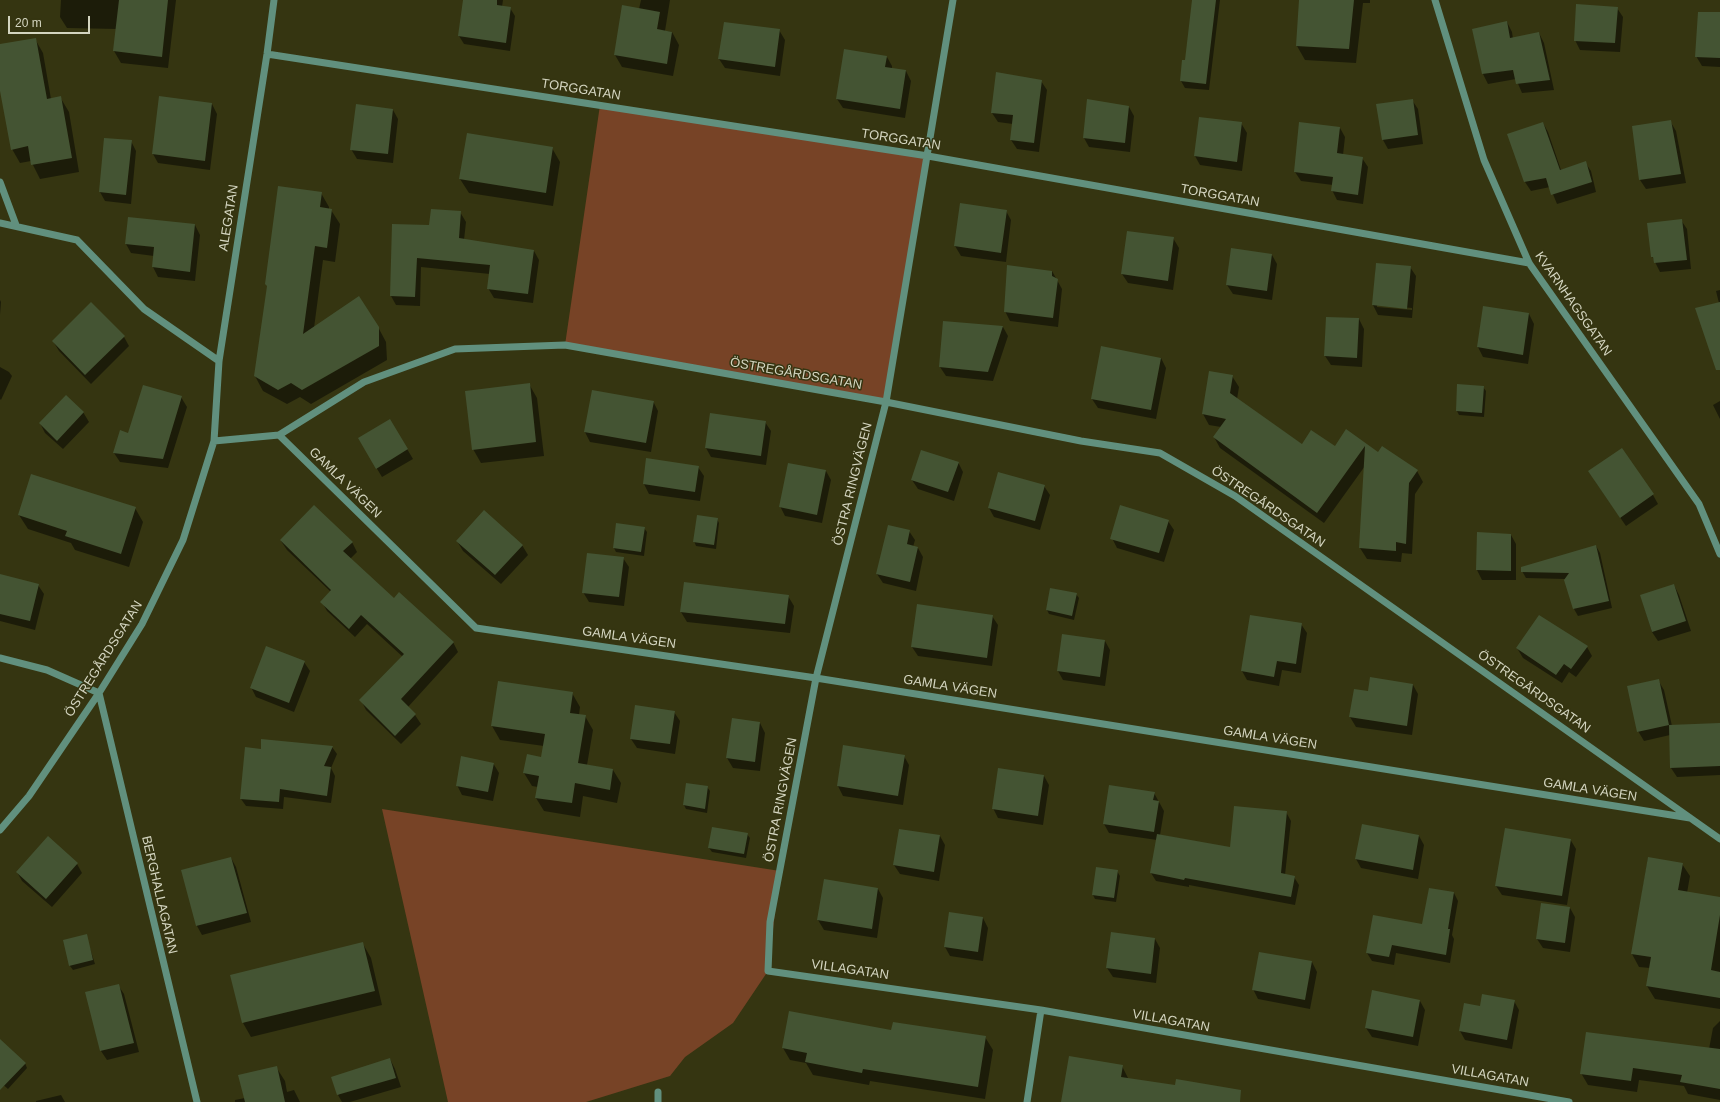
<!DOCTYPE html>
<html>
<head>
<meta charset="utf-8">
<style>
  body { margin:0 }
  #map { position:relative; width:1720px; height:1102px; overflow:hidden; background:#353511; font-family:Helvetica,sans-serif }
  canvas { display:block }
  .scale { position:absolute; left:8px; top:16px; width:82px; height:18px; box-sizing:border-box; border:2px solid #d4d5c0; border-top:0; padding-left:5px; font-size:12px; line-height:14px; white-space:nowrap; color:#d4d5c0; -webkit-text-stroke:3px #353511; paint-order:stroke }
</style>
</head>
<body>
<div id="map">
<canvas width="1720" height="1102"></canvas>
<div class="scale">20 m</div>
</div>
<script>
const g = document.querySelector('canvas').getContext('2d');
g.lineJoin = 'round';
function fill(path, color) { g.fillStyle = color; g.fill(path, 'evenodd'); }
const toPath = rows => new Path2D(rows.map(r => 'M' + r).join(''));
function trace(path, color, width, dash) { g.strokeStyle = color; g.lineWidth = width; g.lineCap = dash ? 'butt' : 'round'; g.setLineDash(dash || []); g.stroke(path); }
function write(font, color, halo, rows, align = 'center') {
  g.font = font + ' Helvetica,sans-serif'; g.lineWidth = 3; g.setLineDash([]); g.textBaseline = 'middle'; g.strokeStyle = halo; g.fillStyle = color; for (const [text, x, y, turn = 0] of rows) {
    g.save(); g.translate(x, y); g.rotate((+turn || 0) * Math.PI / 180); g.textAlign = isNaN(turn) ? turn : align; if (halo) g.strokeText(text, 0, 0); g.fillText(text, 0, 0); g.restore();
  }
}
fill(toPath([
  [600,105,928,156,886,402,565,345],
  [382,809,780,871,768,971,733,1023,685,1057,670,1076,586,1102,448,1102]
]), '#774326');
fill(toPath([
  [61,0,176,0,168,68,121,63,114,51,117,29,67,28,60,17],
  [464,0,503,0,502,7,510,8,515,16,510,51,464,44,459,36],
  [641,0,670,0,665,31,672,32,679,45,673,76,622,67,615,55,639,9],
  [1193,0,1220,0,1209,90,1185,88,1181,81,1186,61],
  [1300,0,1370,0,1370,3,1363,3,1356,63,1305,60,1297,46],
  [1617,8,1623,17,1620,52,1580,50,1575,40],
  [1720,13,1720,67,1702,66,1696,56],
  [1507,22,1512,32,1513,39,1539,33,1544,43,1554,90,1522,93,1516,79,1488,84,1483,74,1473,30],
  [779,30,785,40,780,76,725,68,719,59],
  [35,39,43,53,51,99,60,97,69,112,79,172,40,179,31,161,20,163,12,149,0,85,0,45],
  [887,57,892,66,892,69,906,71,911,81,905,118,843,108,837,99],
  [1041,81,1047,90,1039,152,1017,149,1011,140,1013,124,998,122,992,113],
  [1412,100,1418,109,1423,144,1388,149,1383,140],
  [212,104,217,114,210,170,158,163,153,154],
  [1129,107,1134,116,1130,152,1089,147,1084,138],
  [393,110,398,119,393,163,357,159,351,149],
  [1670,121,1676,131,1686,183,1646,189,1640,180],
  [1241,123,1247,133,1242,171,1200,165,1195,156],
  [1543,123,1548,132,1561,170,1585,162,1591,171,1596,192,1557,204,1550,187,1531,191,1525,182],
  [1340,128,1345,137,1343,155,1362,158,1368,167,1363,204,1337,200,1332,190,1333,185,1301,181,1295,172],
  [131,141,136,151,131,204,105,201,100,192],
  [552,148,560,162,553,206,469,193,460,179],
  [321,193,329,207,329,209,331,210,340,224,335,262,323,260,314,328,378,327,386,342,387,360,311,404,300,397,287,404,263,391,255,376,268,287],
  [1006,211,1011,220,1006,262,961,256,955,246],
  [460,212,466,222,464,240,534,251,539,260,533,303,494,298,488,288,490,274,421,267,420,306,396,305,391,296,430,226],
  [1681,220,1687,229,1691,269,1660,272,1652,256],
  [195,225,200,235,195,281,158,277,153,267,154,256,131,253,126,244],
  [1173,238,1179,248,1173,290,1128,283,1122,274],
  [1272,255,1277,264,1272,300,1233,294,1227,285],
  [1376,264,1410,267,1416,276,1412,318,1378,315,1373,305],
  [1377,305,1412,308,1412,310,1377,307],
  [1052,271,1062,289,1058,327,1010,321,1005,311],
  [1720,290,1720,346,1719,303,1716,291],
  [0,300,1,302,0,315],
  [91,304,124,337,129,346,91,384,59,351,53,341],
  [1484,307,1529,314,1534,324,1528,364,1483,357,1478,347],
  [1359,319,1364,329,1362,367,1331,365,1325,356],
  [944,322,1003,327,1008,336,993,381,946,376,940,367],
  [1161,358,1166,368,1156,419,1098,408,1092,399],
  [0,367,9,372,12,376,1,400,0,399],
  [1232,376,1239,387,1237,399,1303,445,1335,448,1346,431,1378,454,1417,471,1423,482,1415,494,1412,554,1402,553,1401,562,1367,559,1360,548,1365,466,1324,523,1220,448,1214,437,1221,427,1209,425,1203,414],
  [529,384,537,398,544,456,481,463,473,449],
  [1483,387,1486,391,1484,417,1459,415,1457,411],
  [181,397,187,407,168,468,120,462,114,453,129,434],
  [653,401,658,411,651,452,590,442,585,432],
  [1720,401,1720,419,1713,405],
  [83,412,89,422,63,449,45,433,40,423],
  [390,420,413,459,382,477,359,439],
  [765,422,771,431,766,465,711,457,706,448],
  [647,459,698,467,704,476,700,501,649,494,644,484],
  [958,462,963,472,954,501,918,489,912,480],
  [826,471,831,480,822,523,785,516,780,506],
  [1595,481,1653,495,1658,504,1626,526],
  [1044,486,1050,495,1040,530,994,517,989,508],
  [135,508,143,522,129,567,75,550,71,543,28,529,19,515],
  [717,519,719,523,716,549,696,546,694,541],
  [1168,521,1174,530,1164,562,1117,548,1112,538],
  [644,528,647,532,644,556,616,552,614,548],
  [909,531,915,540,913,547,918,548,923,557,916,591,883,583,877,574],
  [1478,533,1511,535,1516,544,1516,580,1482,580,1477,570],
  [281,541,352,542,357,552,350,559,394,600,453,642,458,652,408,707,415,715,421,724,401,744,366,710,361,700,403,657,367,624,355,637,327,611,322,602,331,592,287,550],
  [457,541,522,545,528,555,501,584,463,551],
  [1596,546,1600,553,1612,608,1578,616,1574,609,1565,579,1526,578,1522,571],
  [623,558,629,567,624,606,589,602,583,592],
  [0,575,38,585,44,594,35,630,0,621],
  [1674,585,1679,595,1691,631,1658,641,1652,632,1641,596],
  [1076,594,1079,598,1074,620,1049,614,1047,610],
  [788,596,794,606,790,633,687,622,681,612],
  [992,616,998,625,992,666,918,656,912,647],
  [1301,624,1307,633,1301,673,1282,670,1279,686,1247,680,1242,671],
  [1105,641,1110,650,1105,686,1063,680,1058,671],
  [1587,647,1592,656,1576,677,1569,672,1562,683,1523,658,1517,648],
  [304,662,310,671,294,712,256,697,251,687],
  [1658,680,1664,690,1672,726,1720,724,1720,775,1677,777,1671,768,1670,735,1644,741,1638,731],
  [499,682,572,693,580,707,579,715,585,716,593,730,587,765,613,770,621,783,617,803,583,796,580,817,544,811,536,798,538,787,532,786,524,773,542,758,544,746,500,740,492,726],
  [1413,685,1418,694,1412,735,1356,727,1350,717,1355,690,1369,692],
  [674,712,680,721,675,754,637,748,631,739],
  [760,723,765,733,760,771,733,768,727,758],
  [332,747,337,754,331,768,335,776,331,803,284,797,283,809,246,806,241,799,262,750],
  [844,747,904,756,909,765,903,805,843,796,838,786],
  [493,763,499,773,493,801,462,795,457,785],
  [1044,776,1049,785,1043,825,998,818,993,808],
  [707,787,710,791,707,813,686,809,684,805],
  [1154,793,1164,811,1160,835,1231,848,1286,812,1291,821,1285,875,1294,877,1299,885,1295,905,1189,885,1189,887,1156,881,1151,873,1157,840,1109,833,1104,824],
  [747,834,750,838,746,858,712,852,709,848],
  [940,836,945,845,939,881,900,874,894,865],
  [1419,836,1424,845,1418,879,1361,868,1356,859],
  [1570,839,1576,849,1567,905,1502,895,1496,886],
  [231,858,236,867,251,922,202,935,197,926,182,871],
  [1648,858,1682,864,1690,876,1687,893,1720,898,1720,1009,1655,999,1647,986,1650,968,1639,967,1632,954],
  [77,864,82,873,52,907,22,881,17,872],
  [1117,871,1120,876,1116,902,1095,899,1093,895],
  [878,889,883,898,877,938,824,930,818,920],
  [1454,893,1458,901,1452,935,1454,939,1450,963,1396,953,1394,965,1372,961,1367,953,1423,926],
  [1570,908,1575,917,1570,952,1543,948,1537,939],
  [983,918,988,928,983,961,950,956,945,947],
  [86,936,95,964,73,970,70,966,64,941],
  [1155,939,1160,948,1156,983,1113,977,1107,968],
  [363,944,371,958,382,1005,251,1037,243,1023],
  [1312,962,1317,972,1310,1009,1258,999,1253,989],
  [118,985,124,994,139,1052,107,1060,101,1051,86,993],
  [1420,1001,1425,1010,1418,1046,1372,1037,1366,1028],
  [1514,1001,1519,1010,1512,1049,1465,1040,1460,1031,1480,1007],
  [1720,1021,1720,1100,1688,1094,1684,1086,1639,1080,1637,1092,1588,1085,1581,1073,1709,1049,1713,1028],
  [892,1031,985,1037,993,1050,985,1099,870,1081,869,1085,813,1075,806,1063,790,1060,783,1048],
  [0,1055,25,1063,27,1068,8,1089,0,1082],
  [390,1059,395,1069,401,1087,350,1102,342,1102,338,1095],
  [1122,1066,1129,1080,1234,1102,1063,1102],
  [276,1067,285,1081,287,1092,294,1090,300,1102,235,1102,235,1100,245,1098],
  [61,1095,65,1102,36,1102,36,1101]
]), '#0007');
fill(toPath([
  [119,0,168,0,162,57,113,51],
  [463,0,497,0,497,5,511,7,506,43,458,36],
  [1192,0,1216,0,1206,84,1180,81,1182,60,1185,60],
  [1299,0,1354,0,1349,49,1296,46],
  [1576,4,1618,7,1615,43,1574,41],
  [622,5,660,12,657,29,672,32,667,64,614,55],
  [1698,12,1720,12,1720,58,1695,57],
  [1507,21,1510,38,1539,32,1550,80,1516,84,1513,70,1482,74,1472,29],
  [724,22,780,29,775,67,718,59],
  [36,38,47,99,61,96,72,158,31,165,28,146,11,150,0,91,0,44],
  [844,49,887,56,885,67,906,70,900,109,836,99],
  [996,72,1042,80,1034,143,1010,140,1013,115,991,113],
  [159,96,212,103,205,161,152,154],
  [1087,99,1129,106,1125,143,1083,138],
  [1413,99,1418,135,1382,140,1376,104],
  [356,104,393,109,388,154,350,150],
  [1199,117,1242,122,1237,162,1194,156],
  [1671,120,1681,174,1639,180,1632,126],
  [1299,122,1340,127,1337,153,1363,157,1358,195,1331,191,1333,177,1294,172],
  [1543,122,1560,170,1586,161,1592,182,1551,195,1546,178,1524,182,1507,134],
  [467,133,553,147,546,193,459,179],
  [104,138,132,140,126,195,99,192],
  [278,186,322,192,320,207,332,209,327,248,315,246,303,334,359,296,379,327,379,346,302,390,291,383,278,390,254,376,267,286,265,284],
  [960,203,1007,210,1001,253,954,246],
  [431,209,461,211,459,238,534,250,528,294,487,289,490,265,417,258,415,297,390,296,392,224,429,225],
  [128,217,195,224,190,272,152,267,154,247,125,244],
  [1682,219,1687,260,1654,263,1653,257,1651,257,1647,223],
  [1127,231,1174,237,1168,281,1121,274],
  [1231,248,1272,254,1267,291,1226,285],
  [1376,263,1411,266,1407,309,1372,305],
  [1007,265,1052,271,1052,276,1058,279,1053,318,1004,312],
  [91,302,125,336,85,375,52,341],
  [1720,302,1720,370,1716,370,1695,308],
  [1483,306,1529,313,1523,355,1477,347],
  [1326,317,1359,318,1357,358,1324,356],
  [943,321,1003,326,988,372,939,367],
  [1101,346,1161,358,1151,410,1091,399],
  [1209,371,1233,375,1230,393,1302,444,1311,430,1335,446,1346,429,1378,452,1382,446,1418,470,1409,483,1406,544,1396,542,1396,551,1359,548,1365,446,1317,513,1213,437,1226,419,1202,414],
  [530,383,536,442,472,450,465,391],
  [1457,384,1484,386,1482,413,1456,411],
  [143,385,182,396,163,459,113,453,120,430,128,433],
  [592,390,654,401,646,443,584,432],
  [66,395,84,412,57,441,39,423],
  [710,413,766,421,761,456,705,448],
  [390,419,408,449,376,469,358,438],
  [1622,448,1654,494,1620,518,1588,471],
  [921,450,959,462,948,492,911,480],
  [646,458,699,466,695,492,643,484],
  [788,463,826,470,817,515,779,507],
  [998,472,1045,485,1035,521,988,508],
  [31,474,136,507,121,554,65,536,67,531,18,515],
  [314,505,353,542,343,551,394,598,399,592,454,642,401,699,416,714,395,736,359,700,404,654,361,615,349,629,320,602,331,590,280,540],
  [1120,505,1169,520,1159,553,1110,539],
  [484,510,523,545,495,575,456,541],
  [697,515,718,518,714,545,693,542],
  [616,523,645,527,641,552,613,548],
  [888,525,910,530,907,544,918,547,910,582,876,574],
  [1477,532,1511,534,1511,571,1476,570],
  [1596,545,1609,601,1573,609,1564,580,1569,573,1521,572,1521,567],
  [587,553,624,557,619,597,582,593],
  [0,574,39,584,30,621,0,614],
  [684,582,789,595,785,624,680,612],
  [1674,584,1686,621,1652,632,1640,595],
  [1050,588,1077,593,1072,616,1046,610],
  [917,604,993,615,987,658,911,647],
  [1250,615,1302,623,1296,664,1277,661,1274,677,1241,671],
  [1539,615,1588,646,1571,669,1564,664,1556,675,1516,648],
  [1062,634,1105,640,1100,677,1057,671],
  [266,646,305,661,289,703,250,688],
  [1370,677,1413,684,1407,726,1349,717,1354,689,1368,691],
  [1659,679,1669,725,1637,732,1627,686],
  [498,681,573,692,570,713,586,715,578,763,613,769,610,790,575,783,572,803,535,798,539,776,523,773,527,754,541,757,545,734,491,726],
  [635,705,675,711,670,744,630,739],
  [732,718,760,722,755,762,726,758],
  [1720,723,1720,766,1670,768,1669,725],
  [261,739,333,746,324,766,331,767,327,796,280,789,279,802,240,799,245,747,261,749],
  [843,745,905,755,898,796,837,786],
  [461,756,494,763,488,792,456,786],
  [998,768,1044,775,1038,816,992,809],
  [686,783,708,786,705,809,683,805],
  [1109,785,1155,792,1153,800,1159,801,1154,832,1103,824],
  [1234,806,1287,811,1281,873,1295,876,1291,897,1185,878,1184,880,1150,873,1157,834,1230,847],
  [1362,824,1419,835,1413,870,1355,859],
  [712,827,748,833,744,854,708,848],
  [1505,828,1571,839,1562,896,1495,886],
  [899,829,940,835,934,872,893,865],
  [48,836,78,863,46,899,16,872],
  [231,857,247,913,196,926,181,870],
  [1648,857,1683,863,1678,890,1720,897,1720,915,1711,970,1720,972,1720,998,1646,986,1651,957,1631,954],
  [1096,867,1118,870,1114,898,1092,895],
  [824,879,878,888,872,929,817,920],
  [1429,888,1454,892,1448,929,1450,929,1446,955,1392,945,1389,957,1366,953,1373,915,1422,924],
  [1541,903,1570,907,1565,943,1536,939],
  [949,912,983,917,978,952,944,947],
  [1111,932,1155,938,1151,974,1106,968],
  [87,934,93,960,69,966,63,940],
  [363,942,375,991,242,1023,230,975],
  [1259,952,1312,961,1305,1000,1252,990],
  [119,984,134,1043,100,1051,85,992],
  [1372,990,1420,1000,1413,1037,1365,1028],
  [1482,994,1515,1000,1507,1040,1459,1031,1464,1003,1480,1006],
  [789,1011,891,1030,893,1022,986,1036,978,1087,863,1069,862,1073,805,1062,807,1053,782,1048],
  [1586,1032,1720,1049,1720,1089,1680,1082,1682,1075,1633,1068,1631,1081,1580,1074],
  [0,1039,26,1063,0,1090],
  [1069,1056,1123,1065,1121,1077,1175,1085,1176,1079,1241,1090,1240,1102,1061,1102],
  [390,1058,396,1078,337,1095,331,1077],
  [277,1066,285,1102,245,1102,238,1075]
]), '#445433');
trace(toPath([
  [953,0,886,402,816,678,770,922,768,971,1041,1010,1569,1102],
  [1435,0,1484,160,1529,263,1699,504,1720,554],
  [267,54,928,156,1529,263],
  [0,182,16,225],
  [0,223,77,240,144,309,219,361],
  [279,435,476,628,816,678,1690,818],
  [214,441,219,361,267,54,274,0],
  [0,658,47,670,99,693],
  [99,693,197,1102],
  [0,830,29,796,99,693,142,624,183,540,214,441,279,435,364,382,455,349,565,345,886,402,1081,441,1160,453,1235,496,1720,839],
  [658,1092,658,1102],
  [1027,1102,1041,1010]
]), '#61907e', 7);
write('13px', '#d4d5c0', '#353511', [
  ["TORGGATAN",581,90,9],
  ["TORGGATAN",901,140,9],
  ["TORGGATAN",1220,196,10],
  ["ALEGATAN",229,218,-81],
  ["KVARNHAGSGATAN",1573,304,55],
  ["ÖSTREGÅRDSGATAN",796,374,10],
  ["GAMLA VÄGEN",345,483,44],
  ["ÖSTRA RINGVÄGEN",853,484,-76],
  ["ÖSTREGÅRDSGATAN",1268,507,34],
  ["GAMLA VÄGEN",629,638,8],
  ["ÖSTREGÅRDSGATAN",104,659,-58],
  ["GAMLA VÄGEN",950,687,9],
  ["ÖSTREGÅRDSGATAN",1534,692,35],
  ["GAMLA VÄGEN",1270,738,9],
  ["GAMLA VÄGEN",1590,790,9],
  ["ÖSTRA RINGVÄGEN",781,800,-79],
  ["BERGHALLAGATAN",159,895,77],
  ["VILLAGATAN",850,970,8],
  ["VILLAGATAN",1171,1021,10],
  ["VILLAGATAN",1490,1076,10]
]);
</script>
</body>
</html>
